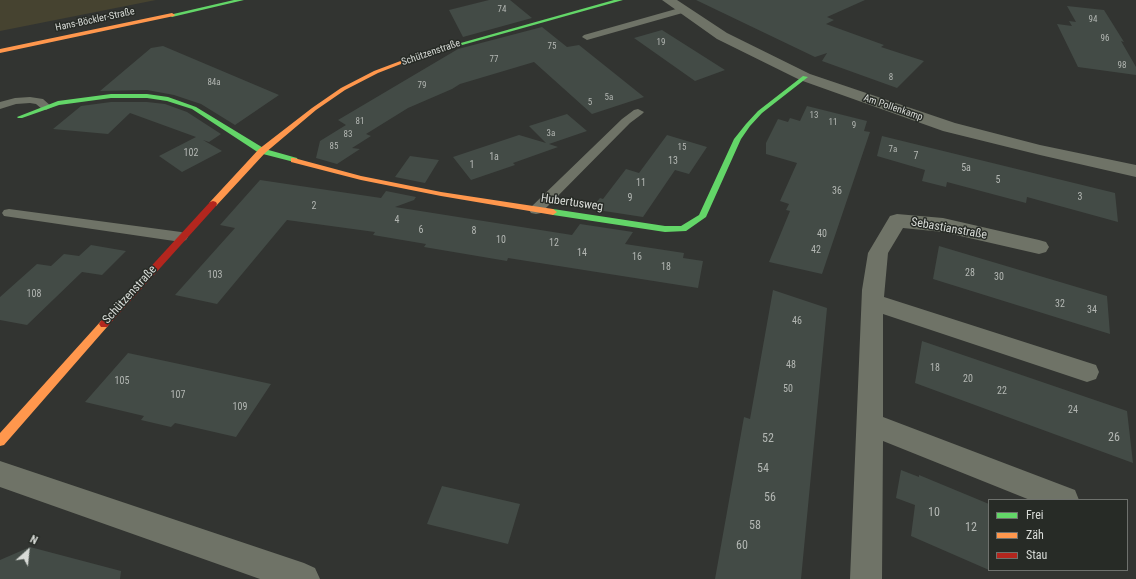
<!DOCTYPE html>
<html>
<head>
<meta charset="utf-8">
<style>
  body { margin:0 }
  #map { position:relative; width:1136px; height:579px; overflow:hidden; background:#323431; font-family:"Roboto Condensed",sans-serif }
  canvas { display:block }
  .legend { position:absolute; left:988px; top:499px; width:140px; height:72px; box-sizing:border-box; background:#272b26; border:1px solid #6e716d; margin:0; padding:5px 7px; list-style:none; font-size:12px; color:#d8dbd7 }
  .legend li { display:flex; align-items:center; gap:8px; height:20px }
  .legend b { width:20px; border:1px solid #6e716d }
  .north { position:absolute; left:8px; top:531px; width:40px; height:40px; -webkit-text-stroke:3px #272b26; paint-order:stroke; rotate:27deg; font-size:11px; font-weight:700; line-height:16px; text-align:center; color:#d8dbd7 }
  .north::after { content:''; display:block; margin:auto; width:14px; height:18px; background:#d8dbd7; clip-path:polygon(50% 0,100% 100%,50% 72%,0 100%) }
</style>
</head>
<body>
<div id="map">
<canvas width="1136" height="579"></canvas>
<ul class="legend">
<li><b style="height:5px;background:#63d668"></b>Frei</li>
<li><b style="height:5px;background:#ff974d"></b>Zäh</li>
<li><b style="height:5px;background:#b3261e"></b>Stau</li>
</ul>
<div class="north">N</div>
</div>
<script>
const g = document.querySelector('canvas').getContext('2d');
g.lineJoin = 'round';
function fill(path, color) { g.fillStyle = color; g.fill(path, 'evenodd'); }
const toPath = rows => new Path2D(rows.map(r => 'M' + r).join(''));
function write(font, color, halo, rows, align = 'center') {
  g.font = font + ' "Roboto Condensed",sans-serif'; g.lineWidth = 3; g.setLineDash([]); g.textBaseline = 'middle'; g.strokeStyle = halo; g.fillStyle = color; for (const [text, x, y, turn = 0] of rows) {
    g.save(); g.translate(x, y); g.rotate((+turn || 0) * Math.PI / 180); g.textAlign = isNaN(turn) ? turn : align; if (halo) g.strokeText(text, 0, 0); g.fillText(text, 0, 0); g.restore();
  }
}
fill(toPath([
  [0,0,156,0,0,31]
]), '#464330');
fill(toPath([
  [489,0,510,0,532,18,463,37,449,10],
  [696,0,865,0,827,17,834,20,826,24,884,45,881,47,924,61,897,88,822,61,827,53,815,57],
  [1067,6,1104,10,1124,42,1121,41,1136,67,1136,75,1078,67,1057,24,1072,26,1069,21,1076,22],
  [542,27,567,47,579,45,644,97,592,114,534,62,460,84,452,89,408,108,366,134,371,136,352,148,360,149,337,164,316,158,320,141,346,125,338,120,458,49],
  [662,30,725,70,695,81,634,38],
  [163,46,279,95,235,125,201,104,174,95,147,90,100,91,151,48],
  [111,102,147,102,165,104,187,112,221,134,209,142,203,140,222,151,182,172,159,156,196,137,130,113,108,134,53,129,81,106],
  [807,106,867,121,864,131,870,132,822,274,769,262,790,211,786,210,789,204,780,201,797,163,766,154,766,143,778,119,788,122,790,118,800,121],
  [567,114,587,131,549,144,558,147,513,163,515,165,471,180,453,157,519,135,546,143,529,126],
  [667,135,707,147,689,174,675,170,643,217,591,209,600,198,603,199,626,169,639,173],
  [882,136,1115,193,1118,222,1027,197,1026,203,947,182,946,187,922,181,925,170,877,156],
  [410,156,439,160,425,183,395,177],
  [260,180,381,198,386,191,416,197,414,200,395,207,572,235,580,224,633,232,625,244,684,253,683,258,703,261,698,288,508,258,507,261,424,247,426,244,373,235,375,232,287,220,217,304,175,295,235,228,220,225],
  [91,245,126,251,102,275,82,272,27,325,0,320,0,297,37,264,51,266,64,254,79,256],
  [939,246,1107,296,1110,334,933,279],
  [773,290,827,308,801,579,715,579,744,417,750,419],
  [922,341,1127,411,1133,463,915,383],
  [128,353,184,365,271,384,236,437,175,423,171,427,141,420,144,416,85,402],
  [901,470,919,477,919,475,989,504,989,570,911,536,915,505,896,498],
  [442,486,520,504,508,544,427,524],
  [30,547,121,571,120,579,0,579,0,560]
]), '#434b46');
fill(toPath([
  [683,7,686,8,687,10,686,12,587,40,582,37,584,35,683,7],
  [30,97,43,99,52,107,46,110,42,109,36,104,30,103,16,104,0,109,0,102,15,98,30,97],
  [638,109,644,112,642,114,630,123,541,213,536,214,531,213,529,210,531,207,622,119,634,110,638,109],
  [9,209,181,232,186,234,188,237,186,240,181,242,4,216,2,213,4,210,9,209]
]), '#6f7367');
fill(toPath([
  [662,0,677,0,727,33,810,74,955,123,1040,145,1136,165,1136,177,1040,155,943,131,800,80,717,39,662,0],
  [897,214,943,218,1039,240,1046,242,1049,247,1046,252,1039,254,943,232,903,228,888,253,884,297,1096,365,1099,372,1096,379,1087,382,883,314,883,417,1075,490,1079,500,1030,500,883,441,882,579,850,579,862,290,868,253,890,216,897,214],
  [0,461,304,563,315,568,320,579,260,579,0,487,0,461]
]), '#6f7367');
fill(toPath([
  [234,0,244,0,172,17,169,15,234,0],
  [614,0,623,0,423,56,418,55,614,0],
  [803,76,808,77,762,113,750,126,741,139,706,217,686,231,665,232,553,215,549,212,553,209,665,226,681,226,699,215,734,139,746,124,758,111,803,76],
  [111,94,147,94,168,97,196,107,265,149,297,158,298,160,294,162,259,153,192,109,167,101,147,98,111,98,59,105,22,118,18,118,17,117,58,101,111,94]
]), '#63d668');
fill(toPath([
  [172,13,175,15,174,16,0,53,0,49,172,13],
  [419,54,424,55,378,73,345,90,316,110,265,153,216,206,210,206,209,204,210,202,259,149,312,108,341,88,374,71,419,54],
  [291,158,294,158,361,176,441,192,553,209,557,212,553,215,441,196,361,180,291,162,291,158],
  [104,320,107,321,109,324,107,327,4,445,0,446,0,433,101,321,104,320]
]), '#ff974d');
fill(toPath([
  [213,201,216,202,217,204,216,206,107,327,101,327,99,324,101,321,210,202,213,201]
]), '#b3261e');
write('9px', '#b3b7b3', null, [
  ["74",502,10],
  ["94",1093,20],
  ["96",1105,39],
  ["19",661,43],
  ["75",552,47],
  ["77",494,60],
  ["98",1122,66],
  ["8",891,78],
  ["84a",214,83],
  ["79",422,86],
  ["5a",609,98],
  ["5",590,103],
  ["13",814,116],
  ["81",360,122],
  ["11",833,123],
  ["9",854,126],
  ["3a",551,134],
  ["83",348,135],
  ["85",334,147],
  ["15",682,148],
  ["7a",893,150]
]);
write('10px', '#d8dbd7', '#272b26', [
  ["Hans-Böckler-Straße",95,20,-12],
  ["Schützenstraße",431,53,-19],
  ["Am Pollenkamp",893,108,19]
]);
write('10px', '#b3b7b3', null, [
  ["102",191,153],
  ["7",916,156],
  ["1a",494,157],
  ["13",673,161],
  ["1",472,165],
  ["5a",966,168],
  ["5",998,180],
  ["11",641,183],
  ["36",837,191],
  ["3",1080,197],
  ["9",630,198],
  ["2",314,206],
  ["4",397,220],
  ["6",421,230],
  ["8",474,231],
  ["40",822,234],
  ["10",501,240],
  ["12",554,243],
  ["42",816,250],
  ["14",582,253],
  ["16",637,257],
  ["18",666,267],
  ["28",970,273],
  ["103",215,275],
  ["30",999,277],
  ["108",34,294],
  ["32",1060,304],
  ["34",1092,310],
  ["46",797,321],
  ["48",791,365],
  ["18",935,368],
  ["20",968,379],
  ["105",122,381],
  ["50",788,389],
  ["22",1002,391],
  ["107",178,395],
  ["109",240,407],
  ["24",1073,410]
]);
write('12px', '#d8dbd7', '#272b26', [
  ["Hubertusweg",572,203,8],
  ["Sebastianstraße",949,229,10],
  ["Schützenstraße",130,295,-48]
]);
write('12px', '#b3b7b3', null, [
  ["26",1114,438],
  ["52",768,439],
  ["54",763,469],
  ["56",770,498],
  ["10",934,513],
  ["58",755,526],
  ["12",971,528],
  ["60",742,546]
]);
</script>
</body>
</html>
